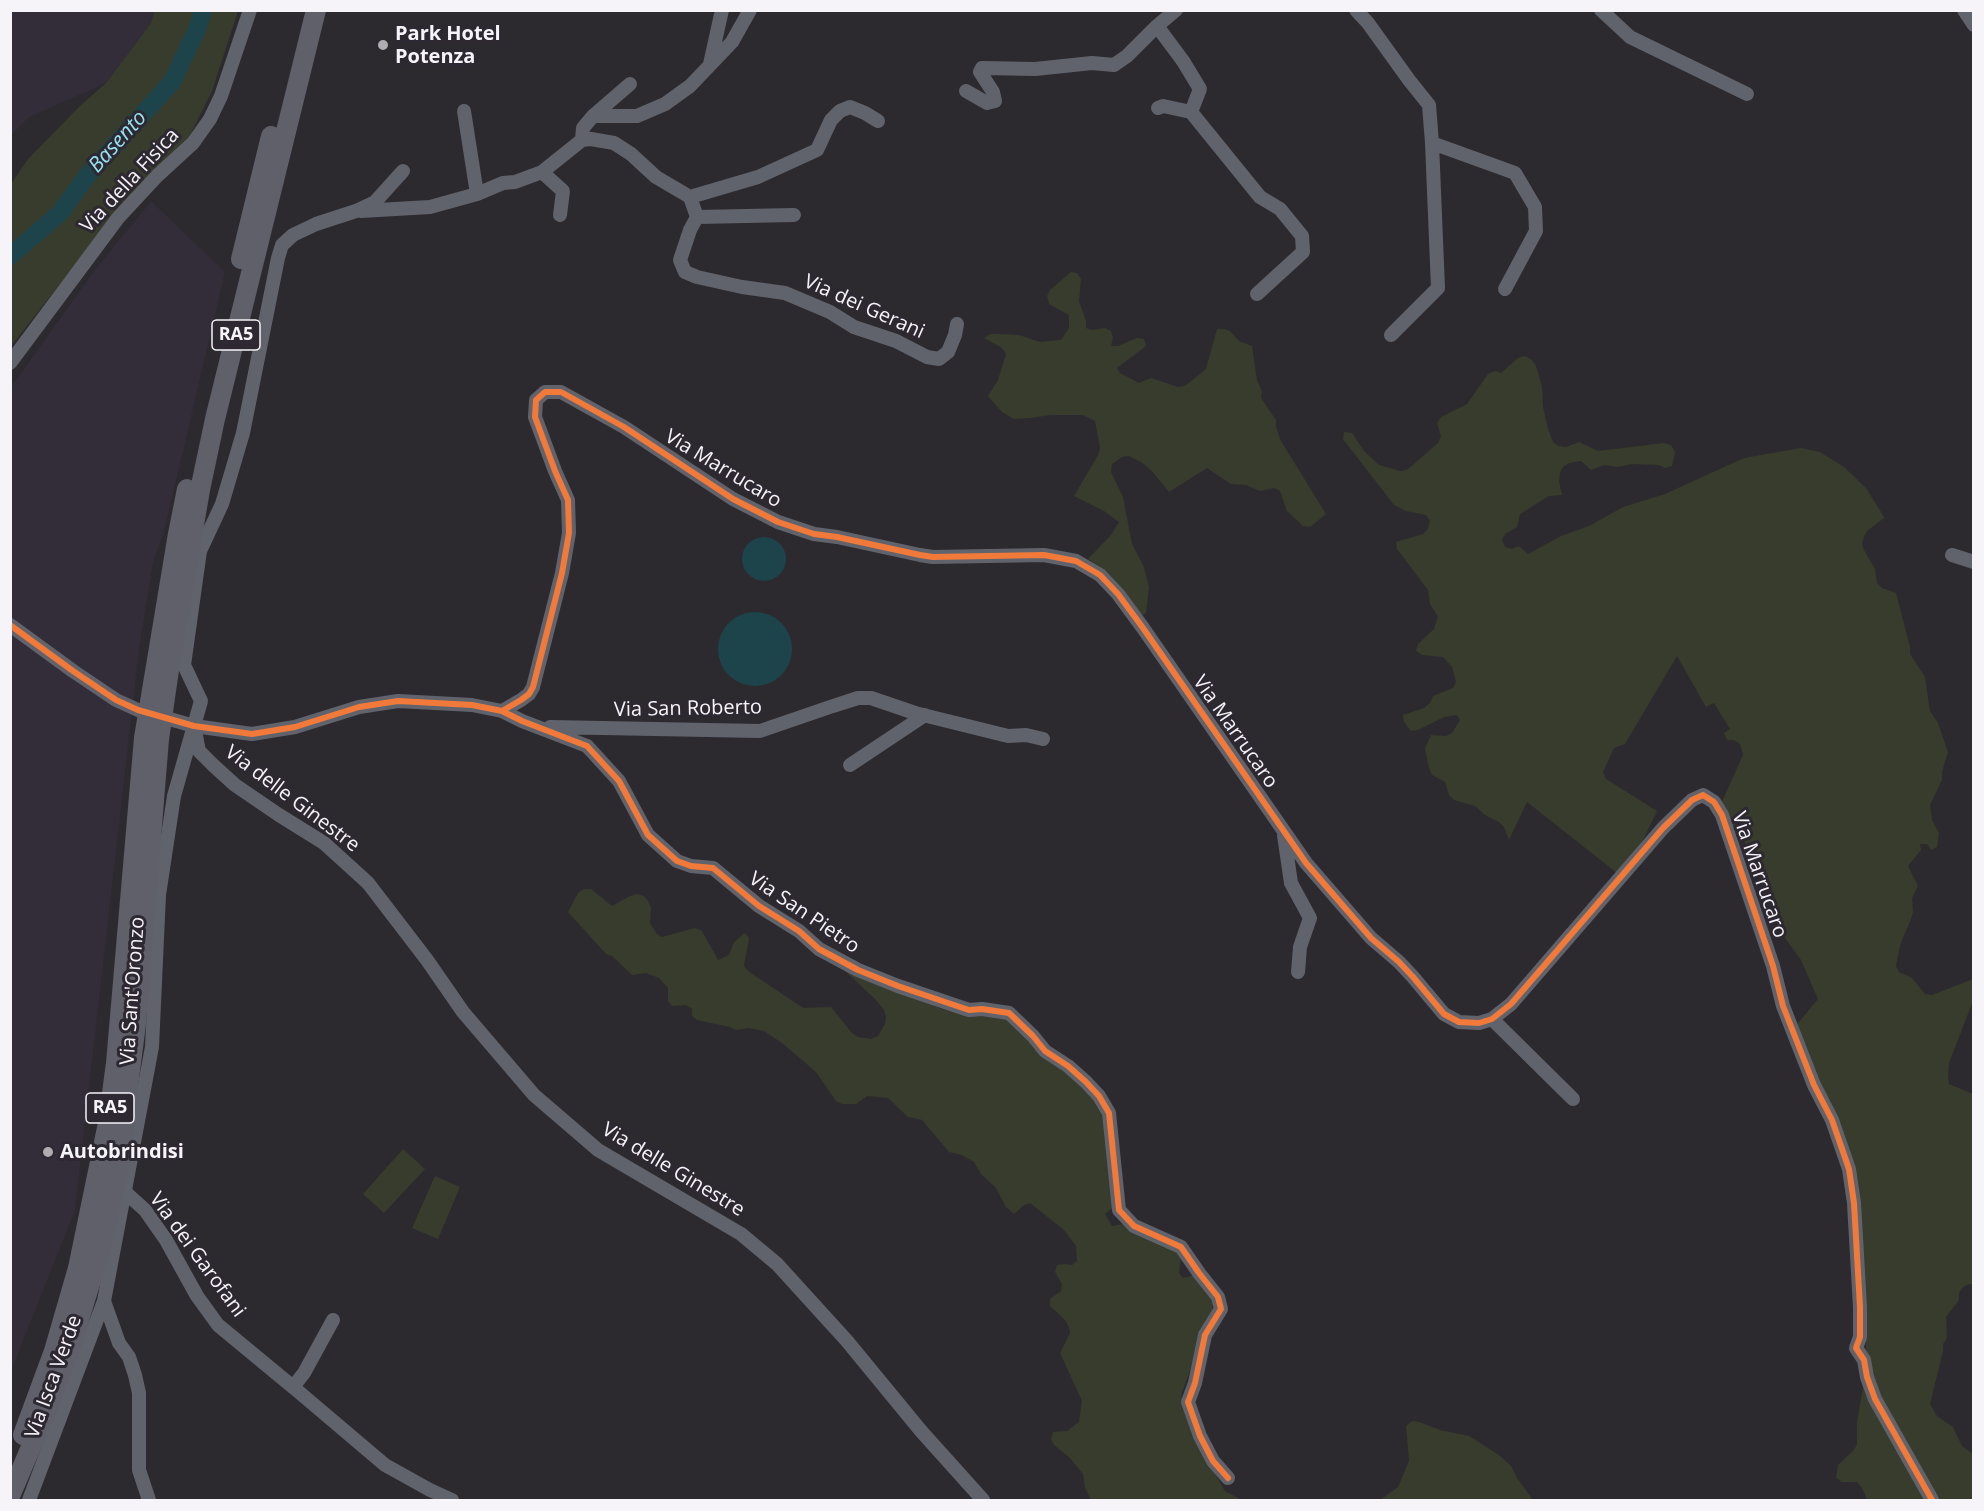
<!DOCTYPE html>
<html>
<head>
<meta charset="utf-8">
<style>
  body { margin:0 }
  #map { position:relative; width:1984px; height:1511px; overflow:hidden; background:#2d2a2f; font-family:"Open Sans",sans-serif }
  canvas { display:block }
  .frame { position:absolute; inset:0; border:12px solid #f6f3f9; pointer-events:none }
</style>
</head>
<body>
<div id="map">
<canvas width="1984" height="1511"></canvas>
<div class="frame"></div>
</div>
<script>
const g = document.querySelector('canvas').getContext('2d');
g.lineJoin = 'round';
function fill(path, color) { g.fillStyle = color; g.fill(path, 'evenodd'); }
const toPath = rows => new Path2D(rows.map(r => 'M' + r).join(''));
function trace(path, color, width, dash) { g.strokeStyle = color; g.lineWidth = width; g.lineCap = dash ? 'butt' : 'round'; g.setLineDash(dash || []); g.stroke(path); }
function write(font, color, halo, rows, align = 'center') {
  g.font = font + ' "Open Sans",sans-serif'; g.lineWidth = 6; g.setLineDash([]); g.textBaseline = 'middle'; g.strokeStyle = halo; g.fillStyle = color; for (const [text, x, y, turn = 0] of rows) {
    g.save(); g.translate(x, y); g.rotate((+turn || 0) * Math.PI / 180); g.textAlign = isNaN(turn) ? turn : align; if (halo) g.strokeText(text, 0, 0); g.fillText(text, 0, 0); g.restore();
  }
}
fill(toPath([
  [11,11,154,11,151,23,106,83,29,117,11,135],
  [151,201,225,272,165,528,153,562,139,649,75,1210,11,1371,11,387,95,270]
]), '#332c39');
fill(toPath([
  [154,11,238,11,212,91,189,137,127,199,11,346,11,184,28,159,80,106,106,83,151,23],
  [1071,272,1077,273,1081,279,1079,301,1086,321,1086,328,1092,330,1105,328,1111,331,1113,338,1111,346,1118,346,1137,338,1144,339,1146,346,1117,368,1120,373,1139,383,1151,378,1178,387,1184,386,1190,382,1206,369,1217,329,1224,329,1230,331,1239,341,1252,346,1257,380,1262,391,1261,398,1276,420,1276,427,1281,441,1326,514,1310,527,1303,526,1287,511,1280,491,1274,488,1260,491,1246,485,1231,484,1207,468,1169,492,1152,471,1141,462,1129,456,1122,457,1112,464,1111,472,1123,497,1132,544,1144,567,1149,587,1146,613,1141,616,1102,569,1088,559,1111,535,1119,522,1104,511,1074,496,1098,455,1100,448,1095,421,1083,415,1050,415,1031,418,1014,419,1002,412,988,396,998,380,1006,354,1002,348,984,338,990,334,998,334,1019,335,1040,342,1061,340,1069,328,1069,315,1049,304,1047,296,1050,290],
  [1525,356,1532,360,1536,366,1542,387,1543,407,1548,429,1553,442,1558,446,1566,447,1579,442,1598,451,1664,443,1671,445,1675,452,1672,466,1665,468,1659,465,1632,464,1618,467,1604,465,1591,470,1581,461,1569,463,1563,467,1560,473,1559,481,1562,495,1549,496,1520,514,1517,527,1505,534,1502,540,1505,547,1512,549,1519,546,1528,554,1561,536,1589,526,1623,507,1665,494,1744,458,1801,448,1820,452,1844,467,1866,488,1881,512,1884,518,1867,531,1864,537,1862,544,1864,550,1875,569,1877,583,1882,588,1896,593,1910,647,1910,654,1925,677,1930,711,1938,723,1948,752,1942,772,1942,780,1930,805,1932,820,1939,833,1937,847,1931,850,1927,844,1920,844,1921,850,1908,866,1918,886,1912,898,1913,912,1911,919,1900,945,1896,966,1899,972,1912,978,1925,994,1932,995,1973,979,1973,1001,1949,1063,1948,1077,1949,1084,1973,1094,1973,1285,1969,1284,1963,1287,1959,1293,1959,1300,1946,1317,1947,1338,1943,1344,1943,1351,1930,1404,1937,1416,1953,1427,1962,1446,1973,1454,1972,1500,1936,1500,1879,1399,1870,1371,1866,1348,1858,1207,1794,1028,1818,999,1801,960,1785,938,1772,913,1761,882,1757,875,1750,871,1743,832,1731,832,1721,804,1743,755,1740,744,1734,740,1727,740,1724,733,1730,729,1714,703,1706,707,1677,656,1625,744,1614,748,1603,772,1606,779,1657,811,1643,840,1617,873,1527,802,1509,840,1504,827,1499,822,1485,815,1475,806,1454,800,1449,795,1445,782,1432,775,1429,768,1425,748,1431,735,1446,736,1452,733,1460,720,1457,715,1444,717,1418,730,1411,731,1404,722,1403,715,1424,708,1430,703,1433,696,1453,688,1456,682,1452,667,1443,657,1422,655,1416,651,1418,644,1434,629,1438,616,1430,604,1428,590,1397,549,1396,542,1423,534,1428,529,1430,521,1426,515,1406,511,1394,505,1343,439,1344,432,1352,433,1364,451,1379,465,1400,471,1407,470,1438,443,1441,436,1437,423,1441,417,1467,404,1488,374,1495,371,1501,373,1518,358],
  [584,889,591,889,612,906,630,896,637,894,644,896,648,901,651,908,650,923,657,934,662,937,695,928,702,931,718,960,729,955,734,942,745,933,749,938,744,966,748,971,803,1008,831,1007,852,1033,858,1037,871,1039,878,1036,885,1024,886,1017,884,1010,875,999,844,970,942,1009,962,1014,1010,1019,1083,1086,1097,1103,1106,1117,1115,1206,1105,1214,1112,1226,1123,1224,1174,1250,1181,1256,1179,1273,1183,1278,1194,1275,1213,1302,1212,1313,1200,1335,1190,1371,1181,1395,1184,1409,1203,1453,1225,1491,1242,1500,1091,1500,1085,1488,1083,1474,1070,1458,1054,1445,1051,1439,1053,1432,1067,1431,1079,1422,1082,1401,1060,1353,1070,1333,1069,1327,1065,1320,1050,1306,1050,1299,1061,1291,1062,1284,1055,1272,1057,1265,1065,1264,1072,1265,1077,1261,1076,1246,1064,1230,1030,1203,1024,1205,1014,1214,1006,1207,996,1188,981,1174,974,1162,962,1155,949,1152,922,1120,908,1117,888,1098,867,1096,856,1104,842,1104,836,1101,816,1072,782,1043,764,1031,749,1028,736,1030,730,1027,697,1020,692,1016,692,1009,686,1005,672,1006,668,1001,668,988,659,978,646,973,632,975,612,956,606,954,568,912,578,893],
  [403,1149,425,1169,384,1213,363,1194],
  [435,1176,460,1187,438,1239,412,1228],
  [1864,1382,1926,1500,1867,1500,1862,1488,1857,1482,1842,1482,1836,1478,1838,1465,1854,1450,1857,1444,1857,1422],
  [1412,1421,1419,1422,1440,1430,1469,1436,1499,1455,1511,1466,1517,1478,1533,1500,1380,1500,1398,1487,1409,1461,1406,1426]
]), '#373c2c');
fill(toPath([
  '742 559a22 22 0 1 1 44 0a22 22 0 1 1-44 0Z',
  '718 649a37 37 0 1 1 74 0a37 37 0 1 1-74 0Z'
]), '#1d444b');
trace(toPath([
  [10,256,60,213,87,176,172,82,198,27,203,10]
]), '#1d444b', 18);
trace(toPath([
  [1356,10,1368,23,1409,80,1429,105,1432,143,1515,173,1535,207,1536,231,1505,289],
  [1601,10,1630,37,1747,94],
  [1964,10,1974,25],
  [1157,26,1183,61,1200,89,1191,112,1163,106,1158,108],
  [710,64,722,10],
  [966,91,987,103,995,101,993,92,980,72,982,68,1035,69,1092,63,1114,65,1127,56,1157,26,1176,10],
  [464,111,477,194],
  [1191,112,1260,197,1280,209,1302,236,1303,252,1257,294],
  [593,116,637,116,665,104,690,86,732,42,750,10],
  [582,140,583,128,593,116,630,84],
  [542,172,563,191,560,215],
  [690,197,758,177,817,150,831,120,840,111,850,107,865,113,878,121],
  [361,211,430,207,477,194,503,183,515,182,542,172,582,140,591,139,614,143,631,154,656,177,690,197,697,217,690,230,680,260,685,272,697,277,742,287,785,293,830,312,854,327,896,341,927,357,939,359,948,352,955,335,957,324],
  [697,217,794,215],
  [1391,335,1438,288,1432,143],
  [10,363,118,218,157,176,193,143,210,119,221,96,250,10],
  [1952,555,1974,562],
  [10,625,73,671,116,700,138,710,194,726,252,734,295,727,359,707,398,701,472,705,502,711,522,721,587,746,619,781,648,835,677,861,691,866,713,868,759,906,799,931,819,949,858,970,898,986,951,1004,969,1010,982,1009,1009,1013,1033,1036,1045,1051,1068,1066,1086,1082,1099,1096,1109,1113,1119,1210,1134,1226,1181,1247,1199,1273,1218,1297,1221,1309,1205,1335,1195,1383,1188,1402,1200,1436,1213,1461,1228,1478],
  [502,711,521,700,529,694,533,687,562,573,569,533,568,500,555,471,535,417,536,400,545,392,561,392,624,427,733,499,778,522,814,534,837,537,920,555,933,557,1044,555,1076,561,1100,575,1118,594,1143,628,1306,863,1371,938,1399,962,1413,977,1444,1014,1459,1022,1479,1023,1492,1019,1511,1004,1663,828,1692,800,1703,795,1714,802,1722,815,1773,966,1783,1006,1814,1085,1832,1120,1849,1169,1854,1203,1860,1307,1860,1337,1856,1348,1864,1360,1867,1377,1875,1399,1932,1500],
  [550,727,760,731,830,707,858,698,871,698,915,713,1008,736,1026,735,1043,739],
  [195,731,199,751,213,765,235,785,279,815,324,843,368,883,427,960,463,1012,534,1095,598,1150,741,1234,777,1264,847,1341,921,1431,983,1500],
  [850,765,925,715],
  [1284,835,1291,883,1310,918,1300,947,1298,972],
  [1492,1019,1573,1099],
  [125,1192,145,1210,166,1240,197,1296,218,1325,293,1387,304,1373,333,1320],
  [293,1387,385,1465,430,1490,452,1500],
  [29,1500,104,1301],
  [149,1500,139,1470,139,1393,135,1375,129,1357,119,1343,104,1301,152,1047,159,895,174,796,201,701,184,665,200,551,222,504,243,433,278,258,282,245,293,235,316,224,356,211,375,202,403,171]
]), '#61636c', 14);
trace(toPath([
  [241,259,271,136],
  [23,1435,54,1351,78,1268,108,1123,116,1063,144,738,178,534,187,489],
  [10,1496,49,1405,71,1346,99,1254,121,1160,128,1086,136,1024,159,739,170,663,200,490,215,419,316,10]
]), '#5f606a', 20);
trace(toPath([
  [10,625,73,671,116,700,138,710,194,726,252,734,295,727,359,707,398,701,472,705,502,711,522,721,587,746,619,781,648,835,677,861,691,866,713,868,759,906,799,931,819,949,858,970,898,986,951,1004,969,1010,982,1009,1009,1013,1033,1036,1045,1051,1068,1066,1086,1082,1099,1096,1109,1113,1119,1210,1134,1226,1181,1247,1199,1273,1218,1297,1221,1309,1205,1335,1195,1383,1188,1402,1200,1436,1213,1461,1228,1478],
  [502,711,521,700,529,694,533,687,562,573,569,533,568,500,555,471,535,417,536,400,545,392,561,392,624,427,733,499,778,522,814,534,837,537,920,555,933,557,1044,555,1076,561,1100,575,1118,594,1143,628,1306,863,1371,938,1399,962,1413,977,1444,1014,1459,1022,1479,1023,1492,1019,1511,1004,1663,828,1692,800,1703,795,1714,802,1722,815,1773,966,1783,1006,1814,1085,1832,1120,1849,1169,1854,1203,1860,1307,1860,1337,1856,1348,1864,1360,1867,1377,1875,1399,1932,1500]
]), '#f17a3a', 6);
for (const [x, y, r, color] of [
  [383,45,6,"#b0adb2"],
  [48,1152,6,"#b0adb2"]
]) { const dot = new Path2D(); dot.arc(x, y, r, 0, 2 * Math.PI); g.fillStyle = color; g.fill(dot); trace(dot, '#2d2831', 2); }
for (const [x, y, w] of [
  [236,335,48],
  [110,1108,48]
]) { const box = new Path2D(); box.roundRect(x - w / 2, y - 15, w, 30, 4.5); g.fillStyle = '#2d2831'; g.fill(box); trace(box, '#f6f3f9', 1.5); }
write('bold 18px', '#f6f3f9', null, [
  ["RA5",236,335],
  ["RA5",110,1108]
]);
write('bold 20px', '#f6f3f9', '#2d2831', [
  ["Park Hotel",395,34],
  ["Potenza",395,57],
  ["Autobrindisi",60,1152]
], 'left');
write('20px', '#f6f3f9', '#2d2831', [
  ["Via della Fisica",130,181,-47],
  ["Via dei Gerani",864,307,24],
  ["Via Marrucaro",723,469,31],
  ["Via San Roberto",688,709,-1],
  ["Via Marrucaro",1235,732,55],
  ["Via delle Ginestre",292,799,37],
  ["Via Marrucaro",1759,875,71],
  ["Via San Pietro",804,913,34],
  ["Via Sant'Oronzo",133,991,-86],
  ["Via delle Ginestre",673,1170,31],
  ["Via dei Garofani",197,1255,54],
  ["Via Isca Verde",54,1377,-70]
]);
write('italic 21px', '#95e3f2', '#2d2831', [
  ["Basento",118,142,-48]
]);
</script>
</body>
</html>
